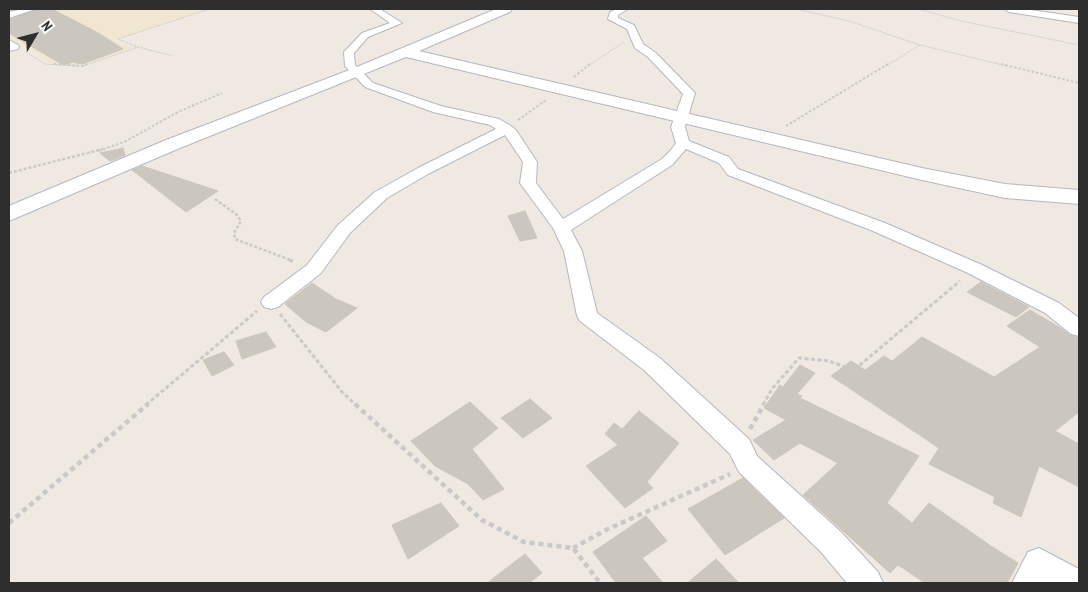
<!DOCTYPE html>
<html>
<head>
<meta charset="utf-8">
<style>
  body { margin:0 }
  #map { position:relative; width:1088px; height:592px; overflow:hidden; background:#efe9e1; font-family:"PT Sans Narrow",sans-serif }
  canvas { display:block }
  .frame { position:absolute; inset:0; border:10px solid #2e2e2e; pointer-events:none }
  .north { position:absolute; left:10px; top:10px; width:50px; height:50px; -webkit-text-stroke:4px #fff; paint-order:stroke; rotate:53deg; font-size:14px; font-weight:700; line-height:20px; text-align:center; color:#2e2e2e }
  .north::after { content:''; display:block; margin:auto; width:18px; height:22px; background:#2e2e2e; clip-path:polygon(50% 0,100% 100%,50% 72%,0 100%) }
</style>
</head>
<body>
<div id="map">
<canvas width="1088" height="592"></canvas>
<div class="frame"></div>
<div class="north">N</div>
</div>
<script>
const g = document.querySelector('canvas').getContext('2d');
g.lineJoin = 'round';
function fill(path, color) { g.fillStyle = color; g.fill(path, 'evenodd'); }
const toPath = rows => new Path2D(rows.map(r => 'M' + r).join(''));
function trace(path, color, width, dash) { g.strokeStyle = color; g.lineWidth = width; g.lineCap = dash ? 'butt' : 'round'; g.setLineDash(dash || []); g.stroke(path); }
fill(toPath([
  [43,9,206,9,113,40,132,48,82,65,67,65,49,63,38,53,16,45,9,40,9,18]
]), '#f0e6d1');
const building = toPath([
  [38,9,52,9,100,34,123,49,82,64,73,62,63,65,9,33,9,20,38,9],
  [123,148,125,155,110,161,100,153,123,148],
  [142,166,218,191,186,212,132,170,142,166],
  [525,211,537,238,520,241,508,216,525,211],
  [981,282,1029,307,1016,317,967,292,981,282],
  [312,283,336,299,357,308,326,332,306,322,285,304,312,283],
  [1030,310,1059,327,1070,335,1079,338,1079,412,1055,431,1079,444,1079,487,1039,466,1021,517,993,503,995,497,929,464,939,448,831,376,851,361,865,370,884,356,892,361,922,337,994,377,1040,347,1007,326,1030,310],
  [266,332,276,347,242,359,236,341,266,332],
  [224,352,234,365,212,376,203,360,224,352],
  [800,365,815,373,797,394,802,396,800,398,919,456,887,503,912,523,929,503,991,546,1018,563,1007,583,925,583,898,565,890,573,803,495,838,463,800,443,774,460,753,440,786,420,764,408,780,385,783,387,800,365],
  [530,399,552,418,523,438,501,418,530,399],
  [470,402,498,428,472,449,504,489,483,500,468,484,435,466,411,441,470,402],
  [639,411,679,443,647,482,653,488,625,508,586,466,618,445,605,434,614,423,622,429,639,411],
  [743,478,784,518,725,555,688,509,743,478],
  [441,503,459,526,408,559,392,525,441,503],
  [646,516,667,541,642,558,663,583,616,583,593,552,646,516],
  [525,554,542,573,529,583,487,583,525,554],
  [716,559,739,583,687,583,716,559]
]);
fill(building, '#cbc7bf');
trace(building, '#cbc5ba', 1);
const street = toPath([
  [23,9,36,9,9,18,9,12,23,9],
  [370,9,380,9,402,23,368,37,354,53,355,65,373,83,441,106,499,119,511,126,516,130,537,162,536,183,563,219,662,159,671,150,676,143,671,127,683,94,648,57,635,48,627,29,608,19,610,12,617,9,628,9,618,15,618,18,634,25,643,44,656,53,695,93,685,127,689,141,729,157,738,169,885,223,982,265,1059,303,1079,318,1079,336,1071,334,1045,313,968,273,873,231,728,175,719,163,686,149,672,165,571,230,582,251,597,313,660,358,749,439,757,456,841,532,878,572,883,583,847,583,821,552,739,472,730,454,644,370,580,321,577,316,564,251,553,228,520,183,523,162,505,135,428,174,387,198,350,233,321,273,278,307,271,309,264,307,261,302,264,297,307,265,338,225,375,192,418,168,496,129,490,125,433,112,365,87,345,66,344,52,362,33,390,23,370,9],
  [1005,9,1024,9,1079,17,1079,23,1009,12,1005,9],
  [9,40,18,45,19,47,18,49,9,51,9,40],
  [1039,548,1079,569,1079,583,1012,583,1028,552,1039,548]
]);
const secondary = toPath([
  [496,9,512,9,510,12,419,51,922,168,1005,184,1079,190,1079,204,1005,198,922,180,406,57,180,148,9,221,9,206,166,140,352,69,496,9]
]);
trace(street, '#b4b7c1', 2);
trace(secondary, '#b4b7c1', 2);
trace(toPath([
  [796,9,849,21,920,45,1007,66],
  [919,9,961,21,1079,45],
  [138,47,173,56],
  [26,52,45,64,77,66],
  [83,66,138,47,118,39,209,9],
  [588,66,624,42],
  [886,66,920,45]
]), '#c9c9c9', 1, [2, 1]);
trace(toPath([
  [54,64,82,66,87,64],
  [1001,64,1079,83],
  [574,77,590,64],
  [518,120,546,100],
  [786,126,888,64],
  [99,151,126,141,178,112,222,93]
]), '#c9c9c9', 2, [2.5, 2]);
trace(toPath([
  [9,173,103,149],
  [215,199,236,214,241,221,234,233,235,239,293,261]
]), '#c9c9c9', 2.5, [3, 2]);
trace(toPath([
  [289,260,295,262],
  [280,314,342,392,356,405],
  [146,405,257,311],
  [763,405,772,389,799,358,829,361,854,370,960,281]
]), '#c9c9c9', 3, [4, 2.5]);
trace(toPath([
  [355,404,482,520,524,542,573,548,600,583],
  [750,429,764,404],
  [9,523,148,404],
  [573,548,608,529,730,474]
]), '#c9c9c9', 4.5, [5, 4]);
fill(street, '#fff');
fill(secondary, '#fff');
</script>
</body>
</html>
